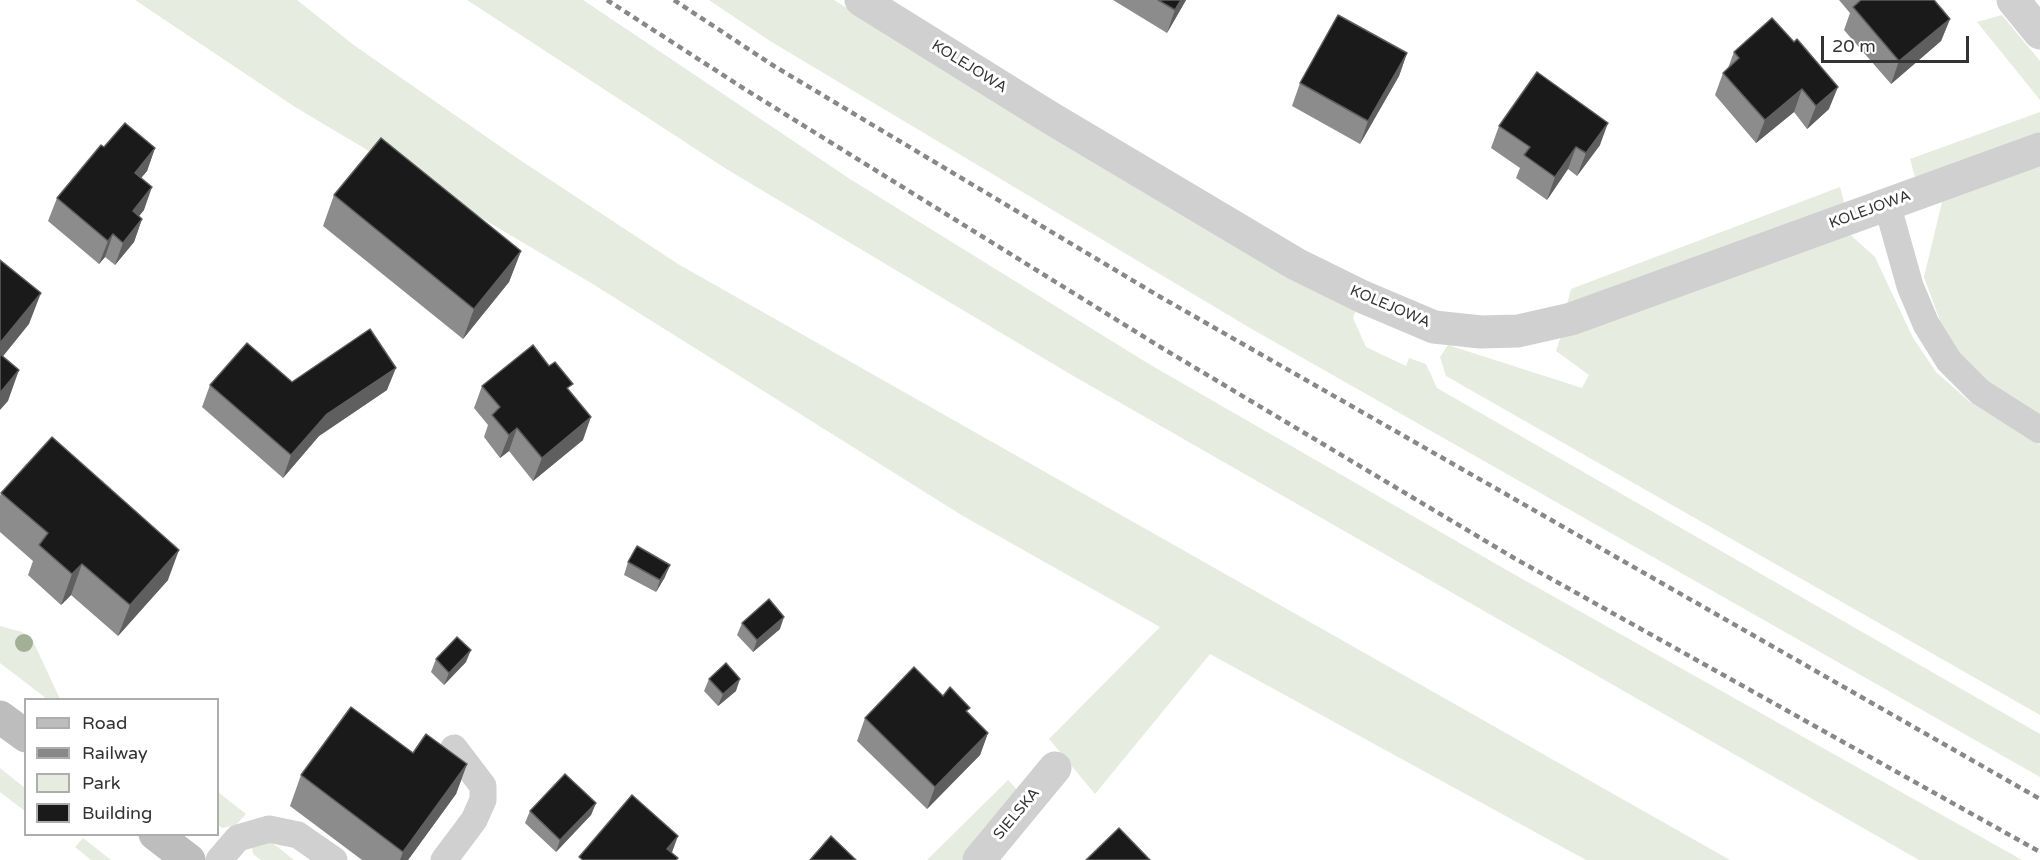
<!DOCTYPE html>
<html>
<head>
<meta charset="utf-8">
<style>
  body { margin:0 }
  #map { position:relative; width:2040px; height:860px; overflow:hidden; background:#fff; font-family:"Varela Round",sans-serif }
  canvas { display:block }
  .legend { position:absolute; left:24px; top:698px; width:195px; height:138px; box-sizing:border-box; background:#fff; border:2px solid #adadad; margin:0; padding:8px 10px; list-style:none; font-size:18px; color:#333 }
  .legend li { display:flex; align-items:center; gap:12px; height:30px }
  .legend b { width:30px; border:2px solid #adadad }
  .scale { position:absolute; left:1821px; top:36px; width:148px; height:27px; box-sizing:border-box; border:3px solid #333; border-top:0; padding-left:8px; font-size:18px; line-height:21px; white-space:nowrap; color:#333; -webkit-text-stroke:4px #fff; paint-order:stroke }
</style>
</head>
<body>
<div id="map">
<canvas width="2040" height="860"></canvas>
<ul class="legend">
<li><b style="height:8px;background:#bdbdbd"></b>Road</li>
<li><b style="height:8px;background:#888"></b>Railway</li>
<li><b style="height:16px;background:#e6ecdf"></b>Park</li>
<li><b style="height:16px;background:#1a1a1a"></b>Building</li>
</ul>
<div class="scale">20 m</div>
</div>
<script>
const g = document.querySelector('canvas').getContext('2d');
g.lineJoin = 'round';
function fill(path, color) { g.fillStyle = color; g.fill(path, 'evenodd'); }
const toPath = rows => new Path2D(rows.map(r => 'M' + r).join(''));
function trace(path, color, width, dash) { g.strokeStyle = color; g.lineWidth = width; g.lineCap = dash ? 'butt' : 'round'; g.setLineDash(dash || []); g.stroke(path); }
function write(font, color, halo, rows, align = 'center') {
  g.font = font + ' "Varela Round",sans-serif'; g.lineWidth = 6; g.setLineDash([]); g.textBaseline = 'middle'; g.strokeStyle = halo; g.fillStyle = color; for (const [text, x, y, turn = 0] of rows) {
    g.save(); g.translate(x, y); g.rotate((+turn || 0) * Math.PI / 180); g.textAlign = isNaN(turn) ? turn : align; if (halo) g.strokeText(text, 0, 0); g.fillText(text, 0, 0); g.restore();
  }
}
fill(toPath([
  [135,0,297,0,355,46,517,158,678,264,1730,860,1586,860,1210,654,1095,794,1049,739,1160,627,963,516,591,283,295,107],
  [467,0,583,0,850,179,1149,364,1510,572,2022,860,1919,860,1070,374,728,170],
  [709,0,834,0,1041,128,1356,309,1353,318,1366,347,1406,366,1409,358,1426,364,1437,388,2040,734,2040,777,1250,328,770,41],
  [2002,15,2040,61,2040,100,1977,22],
  [2040,112,2040,136,1915,177,1910,159],
  [2040,161,2040,417,1980,379,1950,348,1924,277,1944,194],
  [1840,187,1844,202,1840,208,1566,308,1571,289],
  [1846,231,1875,257,1912,336,1936,372,1970,402,2040,445,2040,715,1446,376,1440,357,1448,345,1582,388,1589,375,1556,351,1563,329],
  [0,626,22,632,33,641,60,699,47,699,0,663],
  [0,768,25,788,25,811,0,792],
  [1008,780,1020,793,962,860,927,860],
  [218,792,246,814,236,825,222,828,218,825],
  [83,838,111,860,91,860,75,847],
  [270,841,294,860,261,860,253,854,252,847]
]), '#e6ecdf');
trace(toPath([
  [1887,204,1910,286,1926,324,1949,361,1980,392,2040,430],
  [219,860,238,838,269,829,298,835,334,860],
  [444,860,474,820,483,800,483,786,454,748]
]), '#d0d0d0', 27);
trace(toPath([
  [861,0,1049,117,1296,264,1363,297,1434,327,1481,332,1518,331,1571,319,2040,149],
  [2013,0,2040,33],
  [979,860,1055,768]
]), '#d0d0d0', 33);
trace(toPath([
  [0,717,26,736],
  [155,834,189,860]
]), '#bdbdbd', 33);
trace(toPath([
  [607,0,743,88,1162,348,1514,558,2040,852],
  [674,0,774,66,1157,295,2040,799]
]), '#888', 4.5, [6, 4.5]);
g.fillStyle = '#a2b095';
for (const [x, y] of [
  [24,643]
]) { g.beginPath(); g.arc(x, y, 9, 0, 2 * Math.PI); g.fill(); }
fill(toPath([
  [1113,0,1186,0,1167,33],
  [1839,0,1934,0,1950,19,1941,41,1891,84,1844,30,1850,13],
  [1772,18,1829,109,1807,129,1794,112,1756,143,1715,95,1723,73,1728,68,1734,52],
  [1407,53,1399,76,1360,144,1292,106,1300,83],
  [1499,126,1600,145,1577,176,1568,169,1547,200,1516,178,1520,168,1491,148],
  [104,147,155,148,147,171,141,178,144,210,139,216,142,219,134,242,115,265,105,257,99,264,48,221,57,198],
  [334,195,521,251,509,282,463,339,323,226],
  [210,385,387,390,319,436,283,478,202,407],
  [482,386,570,391,583,440,533,481,509,451,500,458,484,437,488,425,474,408],
  [1,493,168,580,118,636,71,595,61,605,28,575,33,561,0,532,0,496],
  [628,562,665,577,656,592,624,575],
  [742,623,780,629,753,652,737,635],
  [436,659,466,662,444,685,431,672],
  [709,679,736,691,718,706,704,691],
  [943,696,968,712,988,733,980,755,927,809,857,741,865,718],
  [413,753,467,764,456,794,408,860,362,860,290,806,301,775],
  [596,803,591,815,556,852,525,823,530,811]
]), '#8c8c8c');
fill(toPath([
  [1181,0,1186,0,1167,33,1175,10],
  [1950,19,1941,41,1891,84,1899,61],
  [1407,53,1399,76,1360,144,1368,121],
  [1838,87,1829,109,1807,129,1816,106],
  [1802,89,1794,112,1756,143,1765,120],
  [1608,123,1600,145,1577,176,1586,153],
  [1576,147,1568,169,1547,200,1555,177],
  [155,148,147,171,126,196,135,173],
  [152,187,144,210,124,234,133,211],
  [142,219,134,242,115,265,123,243],
  [113,234,105,257,99,264,108,241],
  [521,251,509,282,463,339,474,309],
  [41,293,29,324,0,360,0,343],
  [396,368,387,390,319,436,283,478,291,455,327,414],
  [19,370,8,401,0,410,0,393],
  [591,417,583,440,533,481,542,458],
  [517,428,509,451,500,458,509,435],
  [179,550,168,580,118,636,130,605],
  [82,564,71,595,61,605,72,574],
  [670,565,665,577,656,592,660,580],
  [784,617,780,629,753,652,757,640],
  [471,650,466,662,444,685,449,673],
  [740,679,736,691,718,706,723,694],
  [988,733,980,755,927,809,935,787],
  [467,764,456,794,408,860,400,860,403,852],
  [596,803,591,815,556,852,560,840],
  [678,836,670,858,667,849]
]), '#5f5f5f');
const building = toPath([
  [1158,0,1181,0,1175,10,1158,0],
  [1861,0,1934,0,1950,19,1899,61,1853,7,1861,0],
  [1338,15,1407,53,1368,121,1300,83,1338,15],
  [1772,18,1794,42,1797,39,1838,87,1816,106,1802,89,1765,120,1723,73,1739,58,1734,52,1772,18],
  [1537,72,1608,123,1586,153,1576,147,1555,177,1524,155,1530,147,1499,126,1537,72],
  [125,123,155,148,135,173,152,187,133,211,142,219,123,243,113,234,108,241,57,198,101,145,104,147,125,123],
  [381,138,521,251,474,309,334,195,381,138],
  [0,260,41,293,0,343,0,260],
  [370,329,396,368,327,414,291,455,210,385,247,343,292,382,370,329],
  [533,345,549,366,555,362,573,384,567,388,591,417,542,458,517,428,509,435,492,415,500,407,482,386,533,345],
  [0,354,19,370,0,393,0,354],
  [52,437,179,550,130,605,82,564,72,574,39,545,48,533,1,493,52,437],
  [637,546,670,565,660,580,628,562,637,546],
  [769,599,784,617,757,640,742,623,769,599],
  [457,637,471,650,449,673,436,659,457,637],
  [726,663,740,679,723,694,709,679,726,663],
  [914,667,943,696,950,687,970,708,966,711,988,733,935,787,865,718,914,667],
  [351,707,413,753,426,734,467,764,403,852,301,775,351,707],
  [565,774,596,803,560,840,530,811,565,774],
  [632,795,678,836,667,849,678,858,676,860,583,860,579,857,632,795],
  [1119,828,1150,860,1086,860,1119,828],
  [831,836,856,860,810,860,831,836]
]);
fill(building, '#1a1a1a');
trace(building, '#5f5f5f', 1.5);
write('15px', '#333', '#fff', [
  ["KOLEJOWA",969,67,32],
  ["KOLEJOWA",1870,210,-20],
  ["KOLEJOWA",1390,307,23],
  ["SIELSKA",1017,814,-50]
]);
</script>
</body>
</html>
